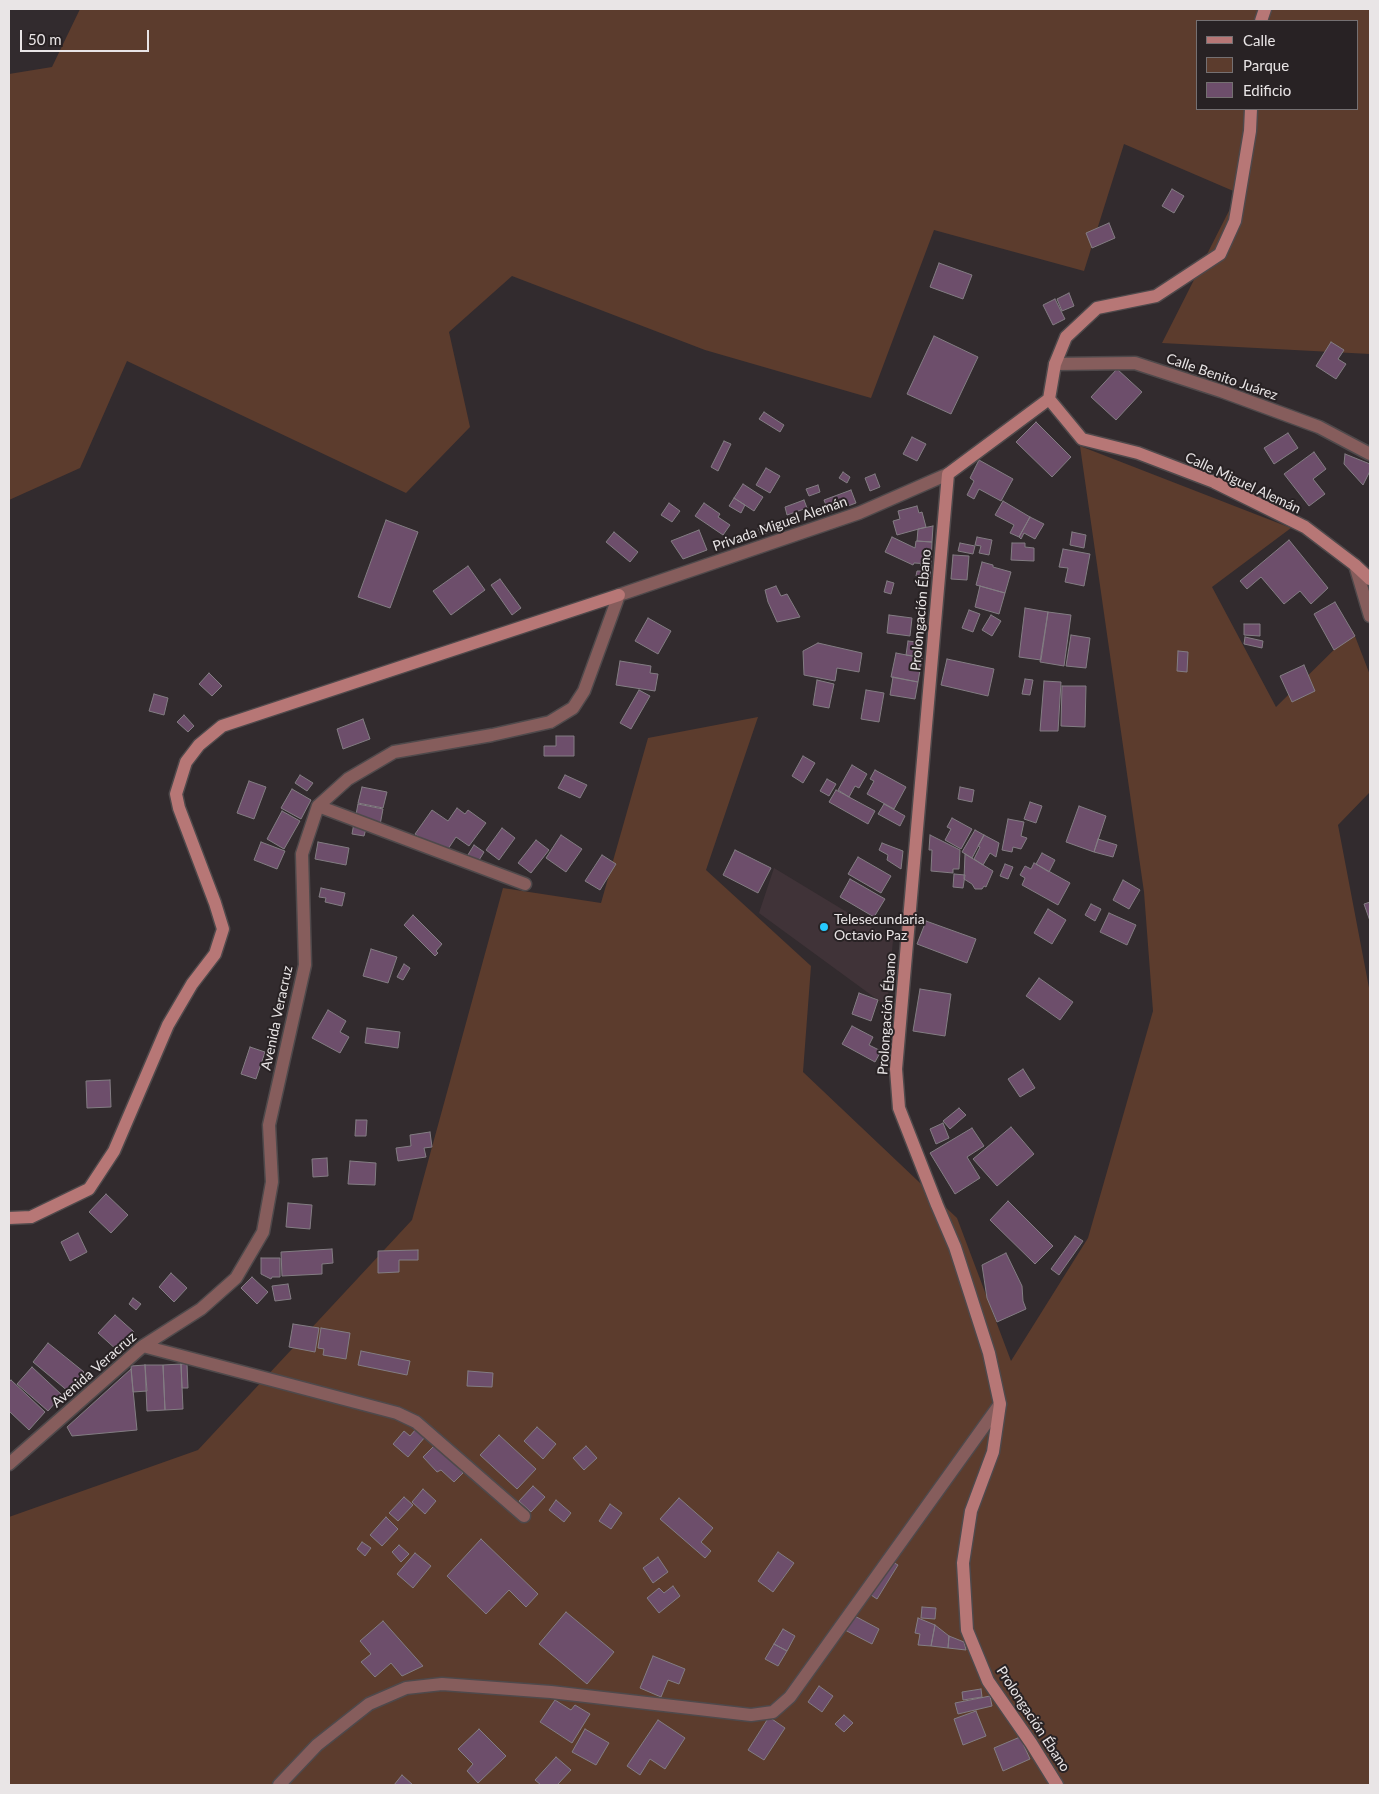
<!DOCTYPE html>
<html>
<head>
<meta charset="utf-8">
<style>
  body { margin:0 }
  #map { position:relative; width:1379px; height:1794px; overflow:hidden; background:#322b2e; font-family:Lato,sans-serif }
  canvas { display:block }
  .frame { position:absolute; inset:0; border:10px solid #e9e5e6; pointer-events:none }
  .legend { position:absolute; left:1196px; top:20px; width:162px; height:90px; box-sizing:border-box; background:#282224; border:1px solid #757072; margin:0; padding:6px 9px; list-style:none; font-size:15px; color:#e9e5e6 }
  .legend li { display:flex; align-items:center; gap:10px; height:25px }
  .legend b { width:25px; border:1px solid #757072 }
  .scale { position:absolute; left:20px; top:30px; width:129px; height:22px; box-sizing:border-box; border:2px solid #e9e5e6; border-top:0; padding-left:6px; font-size:15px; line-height:18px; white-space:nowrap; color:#e9e5e6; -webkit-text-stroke:4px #282224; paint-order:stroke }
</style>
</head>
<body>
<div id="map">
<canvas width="1379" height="1794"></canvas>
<div class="frame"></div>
<ul class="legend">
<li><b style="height:6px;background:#b77776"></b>Calle</li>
<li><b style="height:14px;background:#5c3c2d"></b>Parque</li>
<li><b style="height:14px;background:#6d4e6b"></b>Edificio</li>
</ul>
<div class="scale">50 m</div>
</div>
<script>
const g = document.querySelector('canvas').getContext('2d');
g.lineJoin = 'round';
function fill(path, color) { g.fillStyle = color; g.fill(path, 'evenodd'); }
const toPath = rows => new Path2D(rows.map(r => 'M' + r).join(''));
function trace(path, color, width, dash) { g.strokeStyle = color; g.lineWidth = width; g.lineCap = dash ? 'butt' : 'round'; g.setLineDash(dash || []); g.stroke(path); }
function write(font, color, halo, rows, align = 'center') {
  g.font = font + ' Lato,sans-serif'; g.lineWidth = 4; g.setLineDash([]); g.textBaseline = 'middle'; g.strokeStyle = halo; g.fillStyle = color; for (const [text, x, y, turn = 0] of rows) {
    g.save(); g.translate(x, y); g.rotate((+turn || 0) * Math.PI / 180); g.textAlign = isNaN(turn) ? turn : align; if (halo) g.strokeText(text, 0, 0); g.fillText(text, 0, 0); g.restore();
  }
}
fill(toPath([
  [774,868,893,940,887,1008,878,1000,759,913]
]), '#403338');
fill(toPath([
  [80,9,1370,9,1370,354,1162,343,1238,193,1124,144,1084,271,934,230,871,398,705,350,512,276,449,332,470,427,406,493,127,361,80,468,9,500,9,74,52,67],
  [1198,21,1358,21,1358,109,1198,109],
  [1080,446,1291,528,1212,587,1276,707,1353,631,1370,675,1370,792,1338,825,1370,993,1370,1785,9,1785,9,1517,198,1450,412,1220,503,888,601,903,648,738,758,717,706,870,811,966,803,1072,957,1218,1011,1361,1088,1238,1153,1011,1144,892]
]), '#5c3c2d');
const building = toPath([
  [1172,189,1184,196,1174,213,1162,206,1172,189],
  [1109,223,1115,238,1092,248,1086,233,1109,223],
  [939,263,972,275,963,299,930,287,939,263],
  [1069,293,1074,306,1062,311,1057,299,1069,293],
  [1055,299,1065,319,1053,325,1043,305,1055,299],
  [934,336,978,357,951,414,907,394,934,336],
  [1331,342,1344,350,1338,359,1346,364,1336,379,1316,366,1331,342],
  [1117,369,1142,392,1116,420,1091,397,1117,369],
  [764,412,784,425,780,432,759,419,764,412],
  [1036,422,1071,457,1052,477,1016,442,1036,422],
  [1288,433,1298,448,1274,464,1264,448,1288,433],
  [912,437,926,444,917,461,903,454,912,437],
  [724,441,731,444,718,471,711,467,724,441],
  [1314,452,1326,469,1313,479,1325,494,1309,506,1284,474,1314,452],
  [1345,454,1370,464,1370,471,1363,485,1344,464,1345,454],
  [979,460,1013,479,1001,501,979,489,974,499,967,495,974,481,970,478,979,460],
  [766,468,780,476,770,493,756,485,766,468],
  [843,472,850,477,847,483,839,478,843,472],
  [875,474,880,487,870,491,865,478,875,474],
  [743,484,763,497,754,511,734,498,743,484],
  [818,485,820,492,809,496,806,489,818,485],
  [851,490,856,503,829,513,824,500,851,490],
  [734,498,745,505,741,513,729,506,734,498],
  [804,500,807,508,787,515,785,507,804,500],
  [1003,501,1030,517,1019,537,1010,533,1014,525,995,515,1003,501],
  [669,503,680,511,672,522,661,515,669,503],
  [704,503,720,514,718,517,730,525,723,535,695,516,704,503],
  [917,506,919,513,922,512,926,527,897,535,893,521,900,519,898,511,917,506],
  [1030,517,1044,524,1035,539,1024,533,1021,539,1019,537,1030,517],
  [386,520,418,532,390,608,358,597,386,520],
  [767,524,770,532,761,535,758,528,767,524],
  [933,526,932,542,917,541,918,529,933,526],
  [699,530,707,550,683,559,671,541,699,530],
  [614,532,638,552,630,562,606,542,614,532],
  [1072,532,1086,535,1084,548,1070,545,1072,532],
  [892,537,915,548,916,541,932,542,931,564,914,563,913,565,885,552,892,537],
  [977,537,992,540,989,555,979,553,981,546,975,545,977,537],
  [1289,540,1328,588,1311,604,1300,591,1284,604,1261,577,1247,589,1240,581,1289,540],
  [960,543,975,546,973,554,958,551,960,543],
  [1012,543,1025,543,1025,547,1034,548,1034,561,1011,560,1012,543],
  [1063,549,1090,554,1084,586,1065,582,1068,568,1059,567,1063,549],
  [953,555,969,556,967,580,951,579,953,555],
  [982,562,993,565,993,567,1011,572,1005,593,976,585,982,562],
  [921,564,931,564,930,577,916,576,917,571,921,571,921,564],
  [468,566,485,590,451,615,433,591,468,566],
  [500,579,521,608,512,615,491,585,500,579],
  [887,581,894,583,891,594,884,592,887,581],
  [776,586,781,596,787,594,800,617,777,622,768,602,765,590,776,586],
  [980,586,1005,593,999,614,975,607,980,586],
  [1335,602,1355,636,1334,650,1314,614,1335,602],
  [1025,608,1048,612,1041,660,1019,657,1025,608],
  [969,610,980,614,973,632,962,628,969,610],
  [1048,612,1071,615,1064,666,1040,662,1048,612],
  [889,615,912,618,910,636,887,633,889,615],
  [991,615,1001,621,992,636,982,630,991,615],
  [648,618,671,631,658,654,635,641,648,618],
  [1244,624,1260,624,1260,636,1244,635,1244,624],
  [1071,635,1090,638,1086,668,1066,666,1071,635],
  [1245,637,1263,641,1262,648,1244,644,1245,637],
  [908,641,916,642,913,656,906,655,908,641],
  [818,643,862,653,859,672,837,668,835,681,804,675,803,651,818,643],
  [1178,651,1188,652,1187,672,1177,671,1178,651],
  [896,653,922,658,918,682,891,677,896,653],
  [947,659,994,669,988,696,941,685,947,659],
  [620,661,651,666,650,673,658,674,655,691,616,685,620,661],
  [1304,665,1315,691,1292,702,1280,676,1304,665],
  [209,673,222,686,212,696,199,684,209,673],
  [893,677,918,682,915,699,890,695,893,677],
  [1025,679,1033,680,1030,695,1022,694,1025,679],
  [817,680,834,684,829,708,813,705,817,680],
  [1044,681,1061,682,1058,731,1040,731,1044,681],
  [1062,686,1086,686,1085,727,1061,726,1062,686],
  [639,690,650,696,631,729,620,723,639,690],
  [866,690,884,693,879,722,861,719,866,690],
  [154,694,168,698,164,715,149,711,154,694],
  [184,715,194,726,188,732,177,722,184,715],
  [363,719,370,739,343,749,337,729,363,719],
  [556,736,574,736,574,756,544,756,544,746,556,746,556,736],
  [803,756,815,763,803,783,792,776,803,756],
  [852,765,867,774,859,788,855,786,849,797,838,790,852,765],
  [875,770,906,787,894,809,867,794,874,781,870,779,875,770],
  [300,775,313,783,307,791,295,783,300,775],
  [565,775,587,785,580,798,558,788,565,775],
  [827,779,836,784,829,796,820,791,827,779],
  [249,781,266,787,254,819,237,813,249,781],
  [362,787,387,792,383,808,358,803,362,787],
  [960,787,974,790,972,802,958,799,960,787],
  [292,789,311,800,301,819,281,808,292,789],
  [836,790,875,811,868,824,829,802,836,790],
  [1030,802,1042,806,1036,823,1024,819,1030,802],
  [358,804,383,809,380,825,355,820,358,804],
  [884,804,905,816,900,826,878,814,884,804],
  [1079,806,1106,816,1094,852,1066,842,1079,806],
  [457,808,465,814,468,810,486,823,469,846,456,837,444,855,415,834,432,810,448,821,457,808],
  [282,811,300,821,284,849,267,839,282,811],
  [952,818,972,829,961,849,945,840,951,829,947,827,952,818],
  [1008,819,1024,822,1021,836,1027,838,1021,849,1013,847,1012,852,1002,850,1008,819],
  [354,823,367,825,364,836,352,834,354,823],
  [502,828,515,838,499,860,486,850,502,828],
  [975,830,984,835,972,858,962,852,975,830],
  [561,835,582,849,566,872,546,858,561,835],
  [930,835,960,850,959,869,953,869,953,873,931,871,932,850,929,850,930,835],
  [984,835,999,843,996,857,990,853,983,865,974,859,980,847,978,846,984,835],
  [1098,839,1117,845,1113,857,1094,852,1098,839],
  [536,840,549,850,531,873,518,863,536,840],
  [261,842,285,851,277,869,254,860,261,842],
  [318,842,349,848,346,865,315,859,318,842],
  [882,843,903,851,901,869,887,860,888,855,879,850,882,843],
  [474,845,484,852,476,865,466,858,474,845],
  [735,850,771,868,758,893,723,875,735,850],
  [1042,853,1055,860,1049,872,1036,864,1042,853],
  [965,854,993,871,986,887,984,886,982,889,975,889,972,884,964,879,965,854],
  [602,855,616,864,600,890,585,881,602,855],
  [858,857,891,876,881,893,848,874,858,857],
  [1034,863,1070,883,1058,905,1022,885,1025,878,1020,875,1025,866,1031,869,1034,863],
  [1005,864,1013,867,1008,879,1000,876,1005,864],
  [954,874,965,875,963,888,953,887,954,874],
  [850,879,885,899,874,917,840,897,850,879],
  [1123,880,1140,890,1129,909,1113,900,1123,880],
  [321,888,345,893,342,906,325,902,326,898,319,897,321,888],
  [1370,902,1370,921,1364,904,1370,902],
  [1091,904,1101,909,1095,921,1085,915,1091,904],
  [1048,909,1066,920,1052,944,1034,933,1048,909],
  [1109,913,1136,925,1127,945,1100,932,1109,913],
  [413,915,442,944,436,951,438,953,435,956,404,925,413,915],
  [926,921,976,939,967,963,917,944,926,921],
  [371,949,397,957,388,983,363,976,371,949],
  [404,964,410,968,403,980,397,977,404,964],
  [1039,978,1073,1002,1060,1020,1026,996,1039,978],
  [920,989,951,994,945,1036,913,1031,920,989],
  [859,993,878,1000,871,1021,852,1014,859,993],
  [328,1010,346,1021,340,1032,349,1037,340,1053,312,1038,328,1010],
  [852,1026,873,1037,869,1045,881,1051,875,1062,842,1044,852,1026],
  [367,1028,400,1032,398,1048,365,1043,367,1028],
  [250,1047,265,1052,256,1079,241,1074,250,1047],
  [1023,1069,1035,1088,1020,1097,1008,1079,1023,1069],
  [110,1080,111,1107,87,1108,86,1081,110,1080],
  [959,1108,966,1115,950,1129,943,1121,959,1108],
  [356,1120,367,1120,366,1136,355,1136,356,1120],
  [943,1123,949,1138,936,1144,930,1129,943,1123],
  [1011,1127,1034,1154,997,1186,973,1159,1011,1127],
  [972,1128,984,1146,967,1157,980,1178,955,1194,930,1153,972,1128],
  [430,1132,432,1147,424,1148,426,1157,398,1161,396,1148,411,1146,410,1135,430,1132],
  [327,1158,328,1176,313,1177,312,1159,327,1158],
  [350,1161,376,1163,375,1185,348,1184,350,1161],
  [106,1194,128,1215,111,1233,89,1212,106,1194],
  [1008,1201,1053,1246,1035,1264,990,1220,1008,1201],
  [288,1203,312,1205,310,1229,286,1227,288,1203],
  [78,1233,87,1252,70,1261,61,1242,78,1233],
  [1075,1236,1083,1241,1059,1275,1051,1269,1075,1236],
  [332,1249,333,1263,322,1264,322,1274,282,1276,281,1252,332,1249],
  [418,1250,418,1260,399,1260,399,1272,378,1273,378,1251,418,1250],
  [1006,1253,1022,1286,1023,1301,1026,1309,997,1322,987,1298,982,1265,1006,1253],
  [261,1258,280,1258,280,1277,272,1277,271,1279,261,1274,261,1258],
  [171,1273,187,1288,174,1302,159,1287,171,1273],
  [252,1277,268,1292,257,1304,241,1288,252,1277],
  [288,1284,291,1299,275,1301,272,1286,288,1284],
  [133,1298,141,1304,136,1310,129,1304,133,1298],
  [115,1315,134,1332,118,1351,98,1333,115,1315],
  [293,1324,319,1328,315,1352,289,1347,293,1324],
  [321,1328,350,1333,346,1359,323,1355,324,1349,318,1348,321,1328],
  [48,1343,84,1372,69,1392,33,1362,48,1343],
  [361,1351,410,1361,407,1375,358,1365,361,1351],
  [181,1364,183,1409,165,1410,163,1365,181,1364],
  [181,1364,187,1364,188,1388,182,1388,181,1364],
  [145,1365,147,1391,133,1392,131,1366,145,1365],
  [145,1365,163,1365,165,1410,147,1411,145,1365],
  [32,1367,62,1395,48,1411,17,1384,32,1367],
  [131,1369,137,1430,72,1436,67,1427,131,1369],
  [468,1371,493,1373,492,1387,467,1386,468,1371],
  [11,1380,45,1412,29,1430,9,1411,9,1382,11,1380],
  [537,1427,556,1444,543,1459,524,1441,537,1427],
  [416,1429,425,1437,408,1457,393,1444,404,1431,410,1436,416,1429],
  [499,1435,536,1469,517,1489,480,1455,499,1435],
  [435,1445,463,1473,454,1482,441,1470,437,1472,423,1457,435,1445],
  [586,1446,597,1458,584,1470,573,1458,586,1446],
  [533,1486,545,1497,531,1512,519,1501,533,1486],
  [423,1489,436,1501,425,1514,412,1502,423,1489],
  [404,1497,413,1505,398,1521,389,1513,404,1497],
  [679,1498,713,1528,701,1542,711,1551,705,1558,660,1519,679,1498],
  [556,1500,571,1513,564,1522,549,1510,556,1500],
  [610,1504,622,1513,611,1529,599,1521,610,1504],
  [386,1517,398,1529,382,1546,370,1535,386,1517],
  [481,1539,538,1594,526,1607,509,1590,486,1614,447,1576,481,1539],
  [362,1542,371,1548,365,1556,357,1549,362,1542],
  [399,1545,409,1554,401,1562,392,1552,399,1545],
  [778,1552,794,1563,773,1592,758,1581,778,1552],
  [415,1553,431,1566,413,1588,397,1574,415,1553],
  [658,1557,668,1572,653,1583,643,1568,658,1557],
  [889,1560,898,1565,877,1599,868,1593,889,1560],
  [673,1586,680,1596,659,1613,647,1598,659,1588,664,1593,673,1586],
  [922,1607,936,1608,935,1619,921,1618,922,1607],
  [566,1612,614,1652,587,1684,539,1644,566,1612],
  [851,1614,879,1629,872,1644,843,1629,851,1614],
  [918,1618,935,1625,931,1646,918,1645,920,1634,915,1633,918,1618],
  [383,1621,423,1666,402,1676,391,1663,375,1677,361,1662,371,1654,360,1641,383,1621],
  [935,1625,949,1636,948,1648,931,1646,935,1625],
  [783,1629,795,1636,787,1651,774,1644,783,1629],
  [949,1636,964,1642,966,1650,948,1648,949,1636],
  [774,1644,787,1651,778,1666,765,1659,774,1644],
  [653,1656,685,1669,679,1684,668,1680,661,1697,640,1688,653,1656],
  [819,1686,833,1696,822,1712,808,1702,819,1686],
  [981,1689,982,1697,963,1700,962,1692,981,1689],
  [990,1696,992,1706,958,1714,955,1703,990,1696],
  [555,1700,571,1710,575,1705,590,1714,572,1743,540,1722,555,1700],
  [976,1711,986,1736,963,1745,954,1719,976,1711],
  [844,1715,853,1723,844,1732,835,1724,844,1715],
  [769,1717,785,1728,764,1760,748,1750,769,1717],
  [658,1720,685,1738,665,1769,650,1759,640,1775,627,1766,658,1720],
  [479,1729,506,1756,478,1783,467,1771,473,1764,458,1749,479,1729],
  [585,1729,609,1743,596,1765,572,1752,585,1729],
  [1020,1737,1030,1759,1003,1771,994,1748,1020,1737],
  [556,1757,571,1770,558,1784,560,1785,541,1785,535,1780,556,1757],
  [402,1775,413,1785,394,1785,402,1775]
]);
fill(building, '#6d4e6b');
trace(building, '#837d83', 1);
const street = toPath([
  [1055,364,1135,363,1221,391,1319,427,1370,454],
  [1355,565,1370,616],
  [318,806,525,884],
  [143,1346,397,1413,416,1422,524,1516],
  [9,1464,143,1346,201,1309,236,1278,263,1232,272,1182,269,1125,305,965,302,854,318,806,348,779,394,752,492,735,550,722,573,708,584,691,619,595,859,513,948,474],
  [279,1785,317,1745,369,1704,406,1688,442,1684,551,1692,751,1715,773,1712,790,1697,1000,1404]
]);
const secondary = toPath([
  [1261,21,1265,9],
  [1049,399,948,474,896,1069,899,1108,937,1205,955,1247,989,1353,1000,1404,993,1452,971,1511,963,1563,967,1630,988,1681,1031,1743,1057,1785],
  [1049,399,1055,364,1066,337,1097,308,1156,296,1220,254,1235,221,1250,131,1251,109],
  [1049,399,1082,439,1138,453,1214,482,1305,527,1355,565,1370,579],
  [9,1218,31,1217,89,1189,114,1151,168,1025,192,984,215,954,223,929,215,903,179,808,176,794,186,762,199,745,222,726,619,595]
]);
trace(street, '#4f494b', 15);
trace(secondary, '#4f494b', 15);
trace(street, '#865d5c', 12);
trace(secondary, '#b77776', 12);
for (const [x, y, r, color] of [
  [824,927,5,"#26c9fe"]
]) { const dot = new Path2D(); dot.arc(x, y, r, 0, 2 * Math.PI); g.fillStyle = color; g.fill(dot); trace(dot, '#282224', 2); }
write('14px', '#e9e5e6', '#282224', [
  ["Calle Benito Juárez",1222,377,19],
  ["Calle Miguel Alemán",1243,483,25],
  ["Privada Miguel Alemán",780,524,-19],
  ["Prolongación Ébano",921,610,-85],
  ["Prolongación Ébano",887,1014,-86],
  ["Avenida Veracruz",277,1018,-78],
  ["Avenida Veracruz",94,1370,-41],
  ["Prolongación Ébano",1033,1719,57]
]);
write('14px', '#e9e5e6', '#282224', [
  ["Telesecundaria",834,919],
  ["Octavio Paz",834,935]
], 'left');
</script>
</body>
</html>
